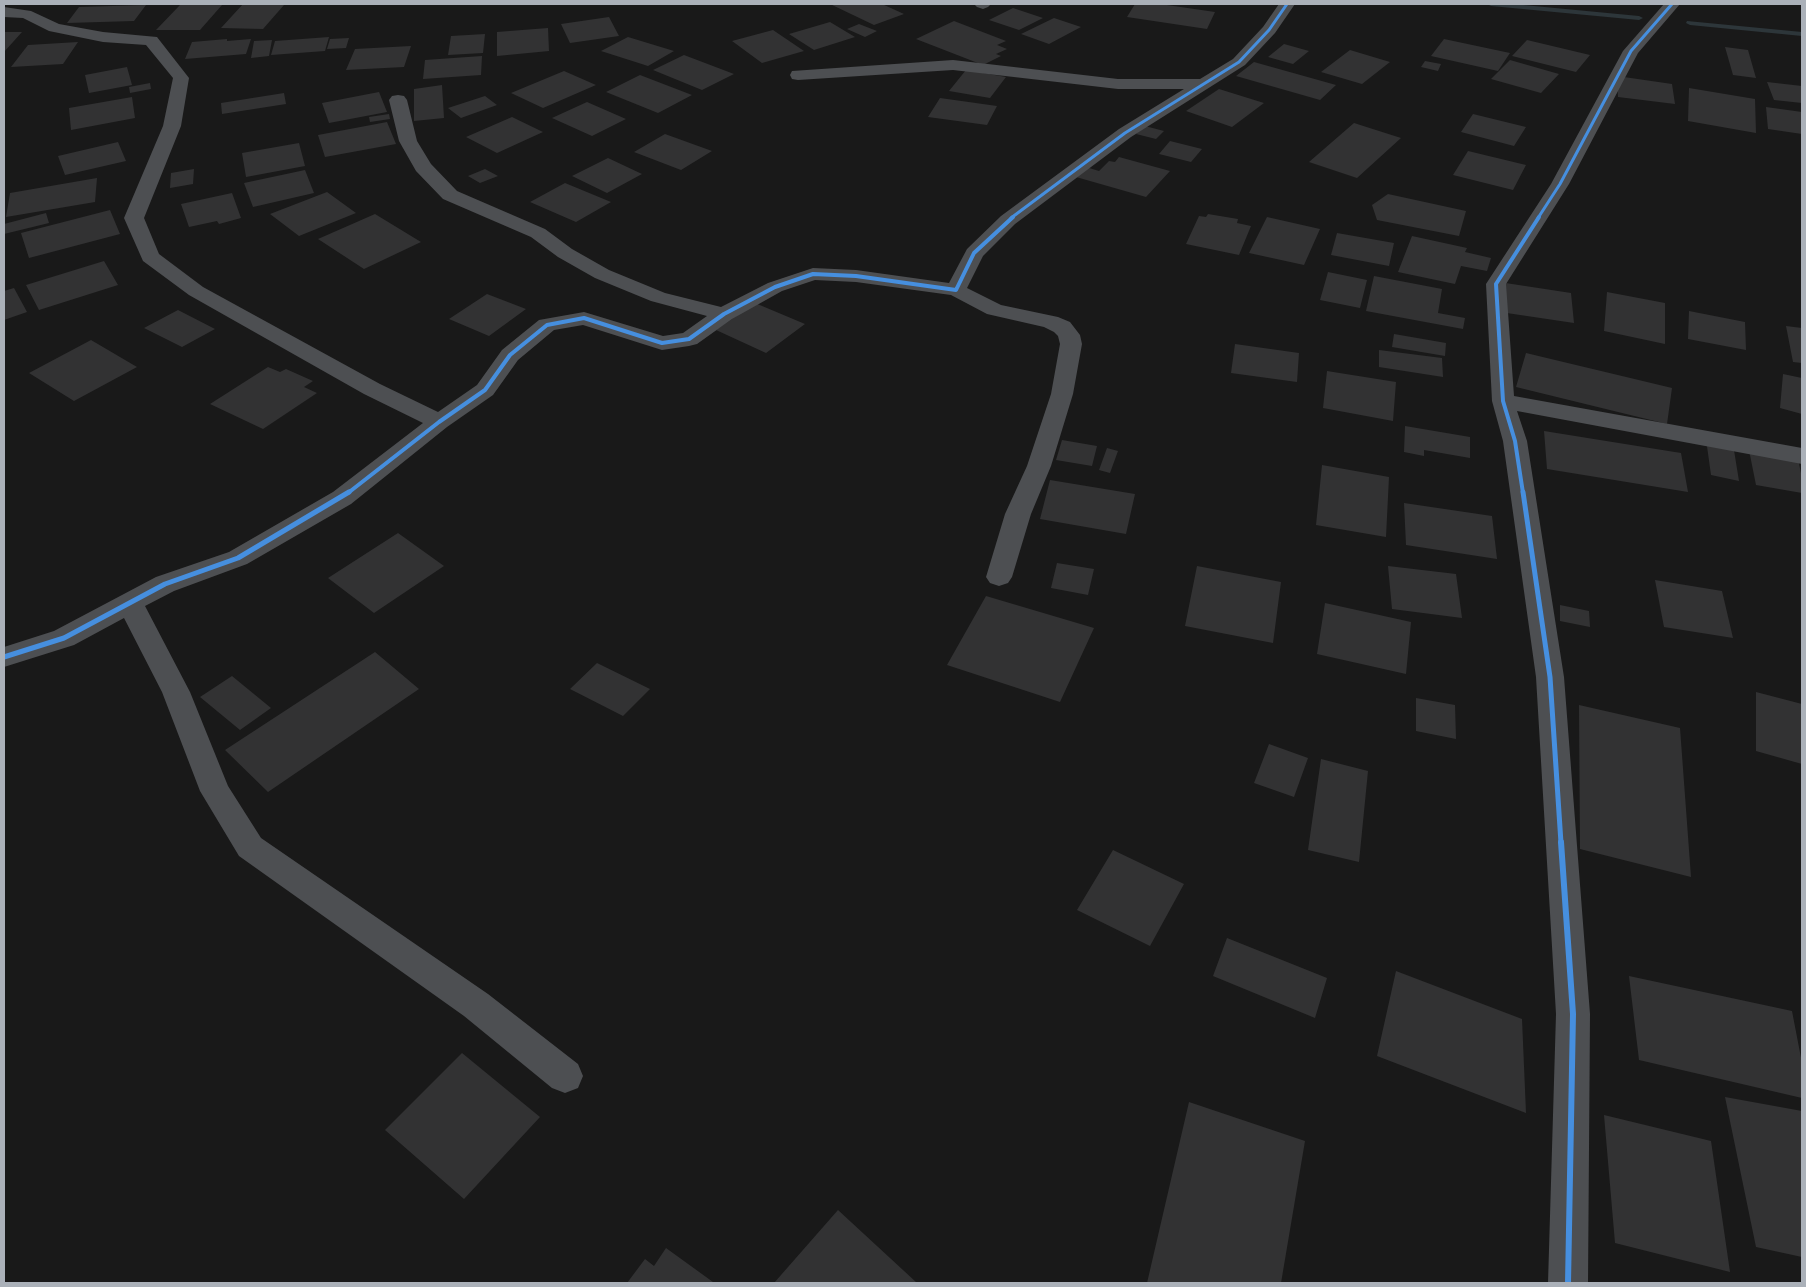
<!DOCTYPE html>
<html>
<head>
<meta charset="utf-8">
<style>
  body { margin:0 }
  #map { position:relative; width:1806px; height:1287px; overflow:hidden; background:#191919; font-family:Montserrat,sans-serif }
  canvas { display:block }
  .frame { position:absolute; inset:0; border:5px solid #abb1b9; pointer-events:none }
</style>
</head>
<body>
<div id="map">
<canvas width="1806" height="1287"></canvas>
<div class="frame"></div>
</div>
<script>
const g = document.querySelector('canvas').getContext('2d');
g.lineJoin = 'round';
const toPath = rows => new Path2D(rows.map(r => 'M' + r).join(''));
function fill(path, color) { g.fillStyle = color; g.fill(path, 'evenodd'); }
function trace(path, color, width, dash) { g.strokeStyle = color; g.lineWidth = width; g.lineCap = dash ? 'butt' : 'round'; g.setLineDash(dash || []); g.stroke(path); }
fill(toPath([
  [1487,4,1513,4,1639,16,1643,18,1639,20,1491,6,1487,4],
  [1687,21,1802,32,1802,36,1690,25,1686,23,1687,21]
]), '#2d363a');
fill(toPath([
  [243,4,284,5,263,29,221,28],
  [830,4,882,4,904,14,874,25],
  [1135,4,1160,4,1215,12,1207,29,1127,17],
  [146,5,134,21,67,23,79,7],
  [180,5,222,5,200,30,156,30],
  [1013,8,1043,18,1019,30,989,20],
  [609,17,619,36,570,43,561,24],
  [1054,18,1081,27,1049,44,1021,34],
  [954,21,1006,41,997,45,1007,49,996,54,1001,56,983,65,916,39],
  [830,22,855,37,814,50,789,34],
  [859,24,877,31,865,37,847,29],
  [548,28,549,51,497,56,497,32],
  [773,30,804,51,762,63,732,41],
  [4,32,22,32,4,52],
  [485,34,483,53,448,55,451,36],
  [329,37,325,51,271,55,275,41],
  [628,37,674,51,648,66,601,51],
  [349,38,346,48,327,49,330,39],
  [227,39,227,41,251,39,246,54,185,59,192,42],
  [1444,39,1510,53,1498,71,1431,56],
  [272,40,269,56,251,58,254,41],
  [1527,40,1590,55,1576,72,1512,56],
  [78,42,63,64,11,67,28,45],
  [1284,44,1309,51,1293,64,1268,57],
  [411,46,404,67,346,70,355,49],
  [1725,47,1748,50,1756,78,1733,75],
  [1350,50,1390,62,1362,84,1321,72],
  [684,55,734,74,702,90,653,70],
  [482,56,481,75,423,79,425,60],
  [1510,60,1559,74,1541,93,1491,79],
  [1425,61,1441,64,1438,71,1421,67],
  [1254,62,1336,85,1320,100,1236,76],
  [127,67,132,85,89,93,85,75],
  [966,70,1006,77,990,98,949,91],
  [564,71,596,85,543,108,511,93],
  [640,75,692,95,658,113,606,92],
  [1617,76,1672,84,1675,104,1618,97],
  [1767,82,1802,86,1802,103,1774,100],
  [150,83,151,89,130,93,129,87],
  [442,85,444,118,414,121,414,89],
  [1689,88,1755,99,1756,133,1688,121],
  [1219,89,1264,103,1232,127,1186,111],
  [379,92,387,112,329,123,322,103],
  [284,93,286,104,222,114,221,103],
  [485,96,497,105,461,118,448,108],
  [132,97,135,118,71,130,69,108],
  [940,98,997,106,987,125,928,117],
  [587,102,626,119,592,136,552,118],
  [1766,107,1802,112,1802,134,1768,129],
  [389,114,390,119,370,122,369,117],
  [1473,114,1526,127,1514,146,1461,132],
  [512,117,543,132,497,153,466,137],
  [387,122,396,144,325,157,318,135],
  [1354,123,1401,138,1357,178,1309,162],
  [1145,126,1164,131,1156,139,1136,134],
  [665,134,712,151,681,170,634,152],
  [1170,141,1202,149,1191,162,1159,154],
  [118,142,126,161,65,175,58,156],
  [299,143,305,166,246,177,242,153],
  [1468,151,1526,165,1513,190,1453,175],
  [1119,157,1170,171,1146,197,1076,177,1086,167,1099,171,1109,161,1115,162],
  [608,158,642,174,607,193,572,176],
  [194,169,193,184,170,188,171,173],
  [485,169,498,176,480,183,468,176],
  [305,170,314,193,253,207,244,183],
  [97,178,95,202,6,217,10,193],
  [565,183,611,202,576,222,530,202],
  [327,192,356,213,299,236,270,214],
  [232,193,241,218,219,224,217,221,189,227,181,204],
  [1388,194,1466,211,1459,236,1377,220,1372,205],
  [110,210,120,234,29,258,21,233],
  [46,213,49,223,4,234,4,224],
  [375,214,421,242,364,269,318,239],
  [1208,214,1238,219,1237,223,1251,226,1239,255,1186,244,1199,216,1206,217],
  [1267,217,1320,229,1304,265,1249,253],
  [1337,233,1394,243,1389,266,1331,255],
  [1412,236,1467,248,1465,252,1491,258,1487,271,1461,266,1455,284,1398,272],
  [104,261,118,285,39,310,26,285],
  [1328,272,1367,280,1360,308,1320,300],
  [1374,276,1442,289,1438,313,1465,318,1463,329,1366,311],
  [1499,282,1571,293,1574,323,1500,312],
  [14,288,27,312,4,320,4,291],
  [1607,292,1665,303,1665,344,1604,331],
  [487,294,526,309,489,336,449,319],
  [755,303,805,324,766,353,716,330],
  [178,310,215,329,182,347,144,328],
  [1689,311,1745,322,1746,350,1688,339],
  [1786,326,1802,328,1802,363,1793,362],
  [1394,334,1446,343,1445,356,1392,347],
  [91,340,137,367,74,401,29,373],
  [1235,344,1299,353,1297,382,1231,373],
  [1379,350,1442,358,1443,377,1379,367],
  [1526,353,1672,388,1667,424,1516,387],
  [268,367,280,372,286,369,313,381,304,387,317,393,263,429,210,404],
  [1327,371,1396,382,1393,421,1323,408],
  [1783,374,1802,378,1802,414,1780,408],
  [1405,426,1470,437,1470,458,1424,450,1424,456,1404,452],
  [1544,431,1681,453,1688,492,1547,469],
  [1706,439,1733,444,1739,481,1711,475],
  [1062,440,1097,446,1092,466,1056,460],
  [1107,448,1118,451,1110,473,1099,470],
  [1749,450,1798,459,1802,478,1802,493,1756,485],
  [1322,465,1389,477,1386,537,1316,525],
  [1050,480,1135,494,1126,534,1040,519],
  [1404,503,1492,516,1497,559,1406,545],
  [398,533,444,566,374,613,328,578],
  [1057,563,1094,569,1088,595,1051,588],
  [1197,566,1281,582,1273,643,1185,626],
  [1388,566,1456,574,1462,618,1392,609],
  [1655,580,1722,591,1733,638,1664,627],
  [986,596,1094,628,1060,702,947,665],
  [1325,603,1411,622,1406,674,1317,654],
  [1560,605,1589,611,1590,627,1560,621],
  [375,652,419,689,268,792,225,750],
  [597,663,650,689,623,716,570,689],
  [232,676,271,708,240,730,200,697],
  [1756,692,1802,704,1802,764,1756,751],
  [1416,698,1455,705,1456,739,1416,731],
  [1579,705,1680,728,1691,877,1580,849],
  [1269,744,1308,758,1294,797,1254,783],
  [1321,759,1368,771,1359,862,1308,850],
  [1113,850,1184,884,1150,946,1077,910],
  [1227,938,1327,978,1315,1018,1213,976],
  [1396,971,1522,1019,1526,1113,1377,1056],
  [1629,976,1792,1011,1802,1063,1802,1098,1639,1060],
  [462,1053,540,1117,464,1199,385,1130],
  [1725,1097,1802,1111,1802,1257,1756,1247],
  [1189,1102,1305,1141,1281,1283,1147,1283],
  [1604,1115,1711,1141,1730,1272,1615,1243],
  [838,1210,916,1282,915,1283,774,1283],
  [666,1248,713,1282,712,1283,627,1283,645,1259,654,1266]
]), '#323233');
fill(toPath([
  [974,4,991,4,988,7,983,9,977,7,974,4],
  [1279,4,1295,4,1275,33,1245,65,1131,137,1015,224,983,256,967,288,1001,305,1058,317,1070,322,1080,335,1082,344,1073,394,1051,466,1031,514,1012,577,1008,583,999,586,990,583,986,577,1005,514,1027,466,1051,394,1060,344,1058,336,1054,332,1044,327,987,314,951,295,856,282,815,280,782,291,732,319,697,344,689,346,662,350,583,325,554,330,518,360,493,395,447,427,351,504,247,564,174,591,145,606,190,692,228,786,261,838,488,994,578,1064,583,1076,578,1088,565,1093,552,1088,464,1016,239,856,200,791,162,692,124,618,74,645,4,667,4,647,54,631,156,577,229,552,333,492,423,423,364,394,189,295,143,261,124,218,163,126,173,78,146,45,103,42,49,31,23,18,4,17,4,7,31,11,59,24,103,32,157,37,189,78,181,126,144,218,159,254,203,287,380,384,438,412,477,385,502,350,539,320,584,312,663,336,683,333,707,316,651,301,595,278,558,257,531,237,443,199,416,171,399,141,389,100,392,96,398,95,404,96,407,100,417,141,431,164,457,191,545,229,572,249,609,270,665,293,721,307,768,283,813,268,856,270,949,283,967,249,1001,216,1119,129,1184,89,1118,89,953,70,798,80,792,79,790,75,792,71,953,60,1118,79,1200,79,1233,59,1263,27,1279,4],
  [1664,4,1680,4,1638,53,1569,184,1506,284,1514,396,1802,448,1802,464,1517,411,1527,441,1564,677,1590,1014,1588,1283,1548,1283,1556,1014,1536,677,1503,441,1492,401,1486,284,1551,184,1623,51,1664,4]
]), '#4d4f52');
trace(toPath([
  [1011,218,1125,133,1239,62,1269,30,1287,4],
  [1538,218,1560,184,1631,51,1672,4]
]), '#468fdf', 3);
trace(toPath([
  [348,493,439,422,485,390,510,355,547,325,584,318,662,343,689,339,724,314,775,287,813,274,856,276,956,290,974,253,1013,217],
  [1523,493,1515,441,1503,401,1496,284,1539,217]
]), '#468fdf', 4);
trace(toPath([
  [1523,492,1550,677,1561,843],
  [4,657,64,638,165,584,238,558,349,492]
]), '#468fdf', 5);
trace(toPath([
  [1561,842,1573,1014,1568,1283]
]), '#468fdf', 6);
</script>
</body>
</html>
